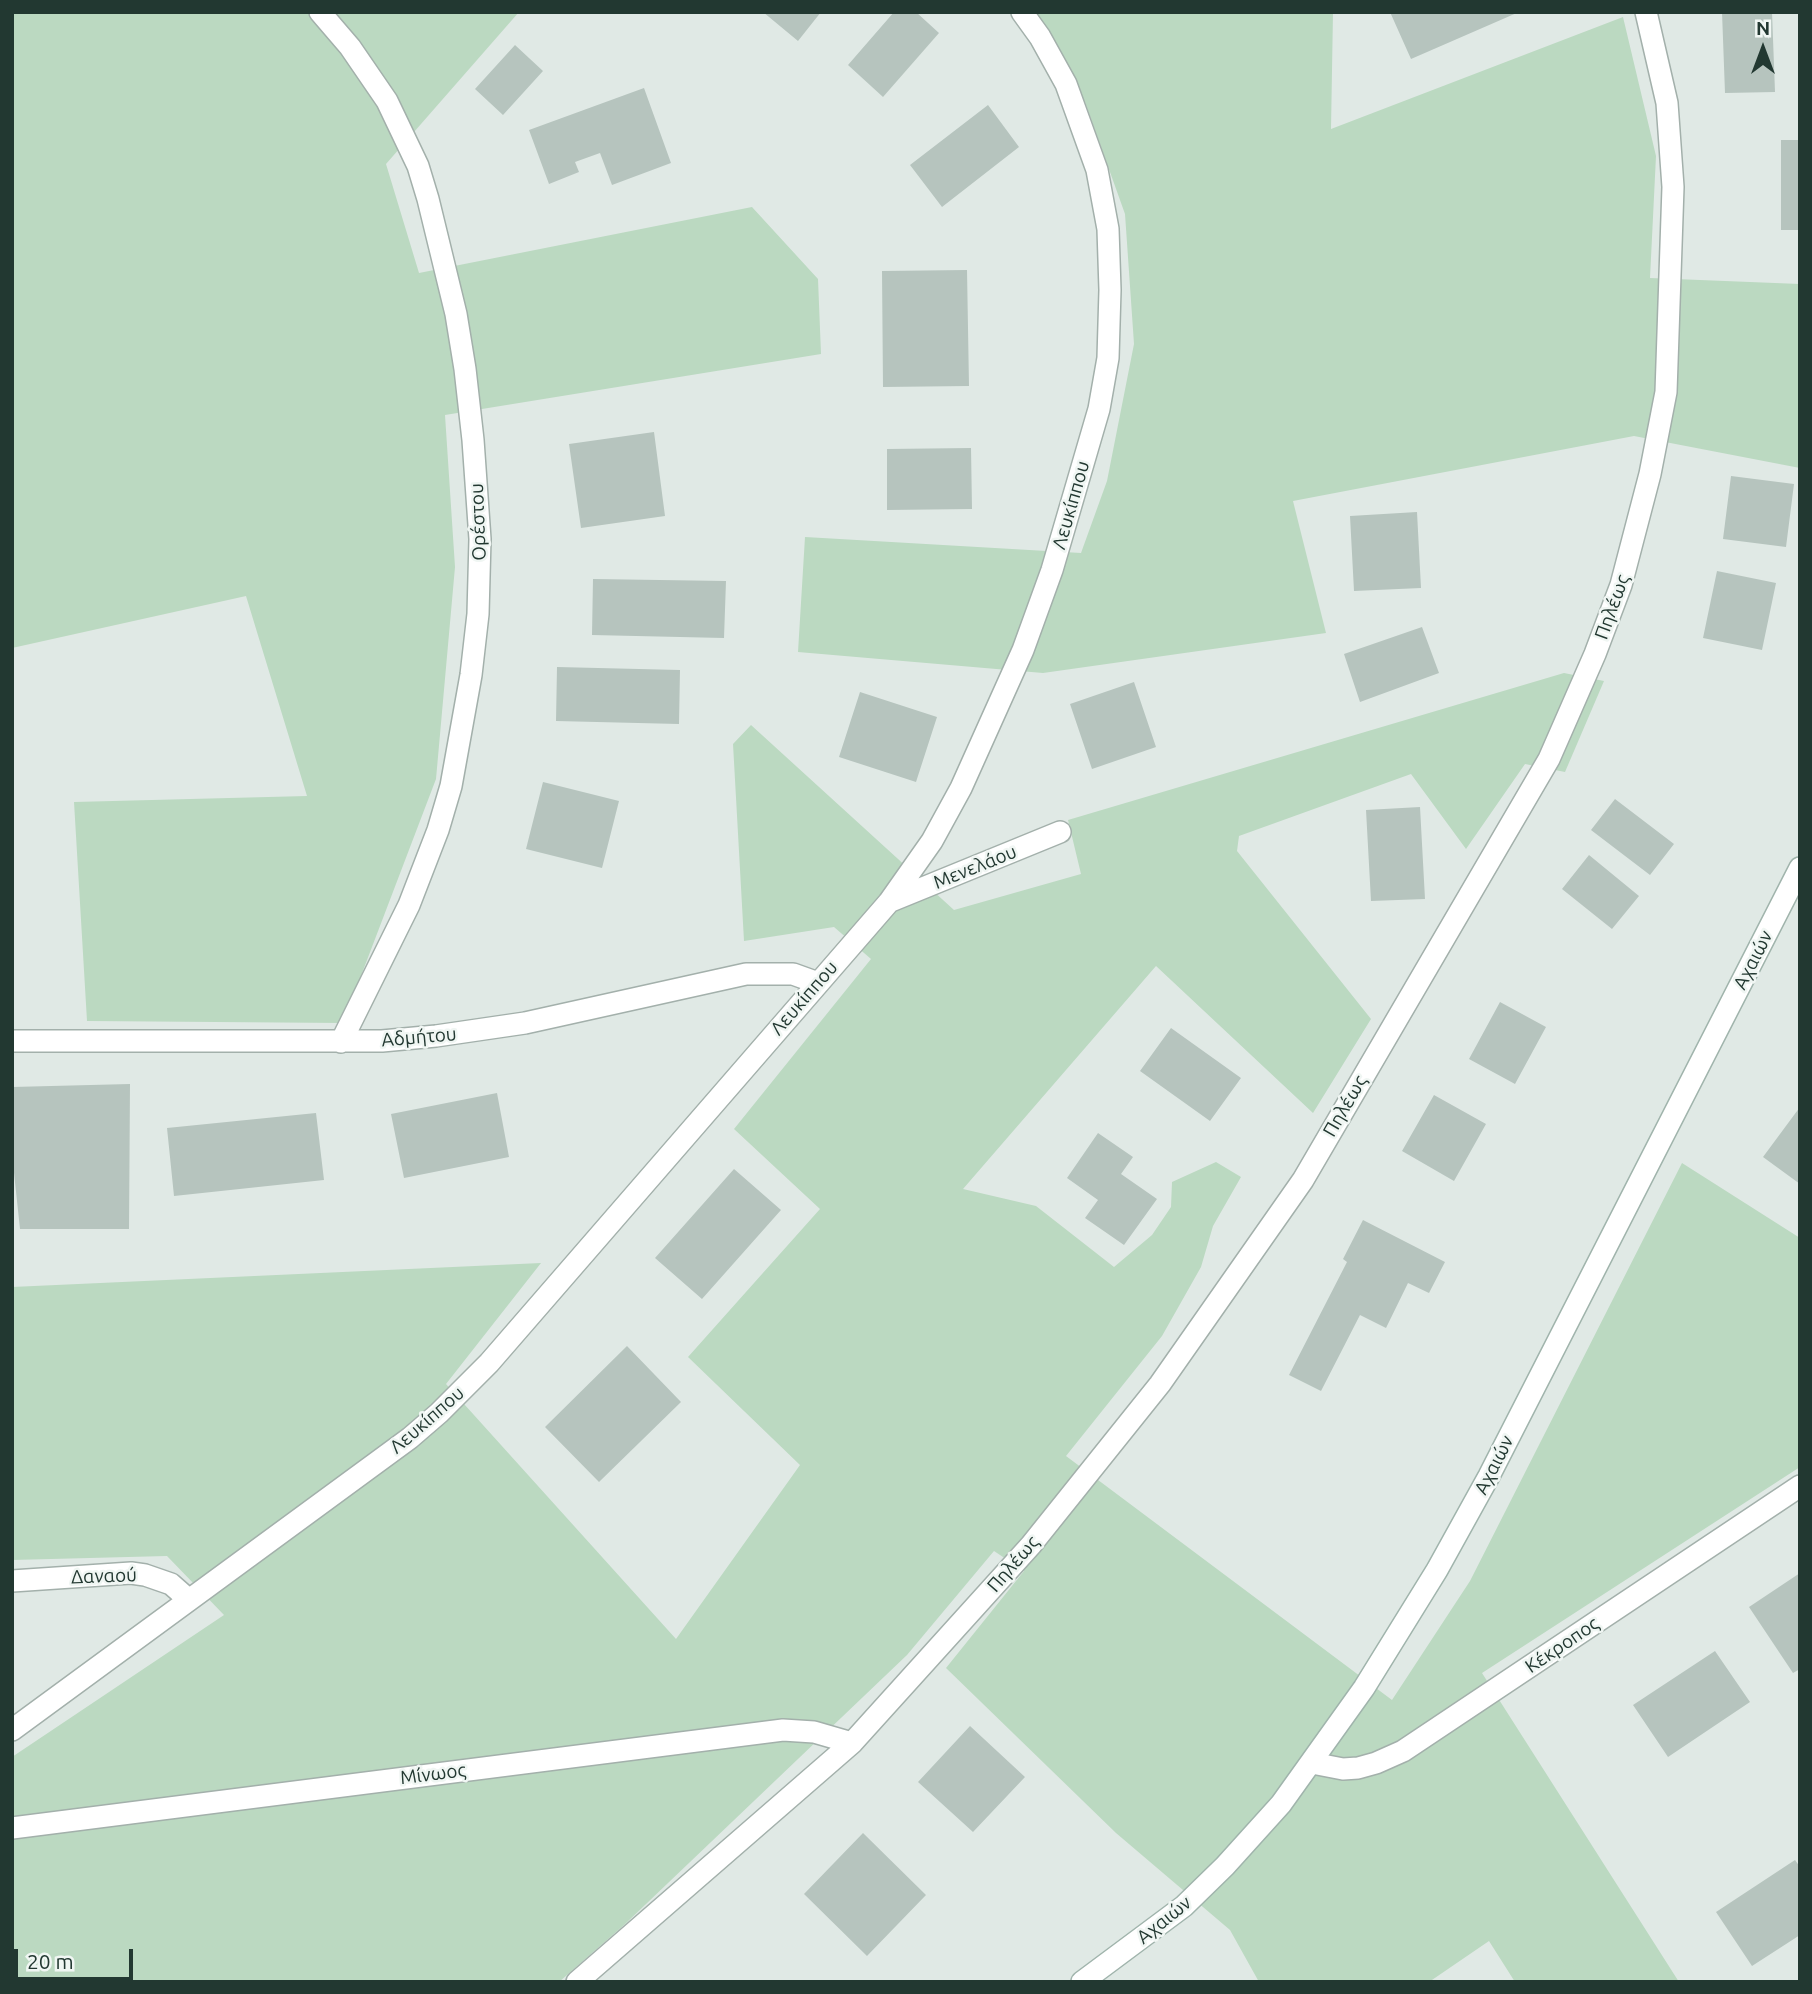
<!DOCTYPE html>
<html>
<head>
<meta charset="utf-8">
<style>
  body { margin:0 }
  #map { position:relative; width:1812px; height:1994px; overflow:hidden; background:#e0e9e5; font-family:Ubuntu,sans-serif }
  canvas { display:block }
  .frame { position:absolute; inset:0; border:14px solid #223831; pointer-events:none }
  .north { position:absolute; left:1728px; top:14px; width:70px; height:70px; -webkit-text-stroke:5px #f0f6f3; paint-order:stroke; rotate:0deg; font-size:19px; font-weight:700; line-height:28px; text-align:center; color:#223831 }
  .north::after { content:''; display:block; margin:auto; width:24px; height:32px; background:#223831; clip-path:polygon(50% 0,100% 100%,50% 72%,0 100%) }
  .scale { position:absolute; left:14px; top:1949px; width:119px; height:32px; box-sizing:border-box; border:4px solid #223831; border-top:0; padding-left:9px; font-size:21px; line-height:24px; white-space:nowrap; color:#223831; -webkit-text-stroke:5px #f0f6f3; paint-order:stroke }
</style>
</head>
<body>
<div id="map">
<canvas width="1812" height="1994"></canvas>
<div class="frame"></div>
<div class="north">N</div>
<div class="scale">20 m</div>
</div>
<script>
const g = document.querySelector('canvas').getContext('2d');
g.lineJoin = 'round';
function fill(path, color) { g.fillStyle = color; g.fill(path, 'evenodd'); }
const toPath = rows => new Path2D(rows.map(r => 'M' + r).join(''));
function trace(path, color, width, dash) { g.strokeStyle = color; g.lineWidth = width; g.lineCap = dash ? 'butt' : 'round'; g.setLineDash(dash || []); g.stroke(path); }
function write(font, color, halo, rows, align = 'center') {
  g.font = font + ' Ubuntu,sans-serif'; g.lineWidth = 5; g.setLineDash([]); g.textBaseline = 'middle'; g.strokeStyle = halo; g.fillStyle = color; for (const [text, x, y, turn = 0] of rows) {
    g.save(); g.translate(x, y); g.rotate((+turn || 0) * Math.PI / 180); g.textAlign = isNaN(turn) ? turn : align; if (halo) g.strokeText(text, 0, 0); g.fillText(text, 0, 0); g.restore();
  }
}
fill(toPath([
  [12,12,519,12,386,164,419,273,752,207,818,279,821,354,445,415,455,567,436,779,343,1023,87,1021,74,802,307,796,246,596,12,648],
  [1034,12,1333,12,1331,129,1623,17,1656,156,1650,278,1800,284,1800,468,1634,436,1293,501,1326,633,1043,673,798,652,805,537,1081,553,1107,481,1134,344,1125,214,1085,102],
  [1564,673,1604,681,1565,772,1525,764,1466,849,1411,774,1239,836,1237,851,1371,1019,1313,1113,1156,966,963,1189,1036,1206,1114,1267,1152,1235,1171,1207,1172,1182,1216,1162,1241,1177,1213,1226,1201,1267,1162,1336,1066,1456,1392,1700,1470,1581,1682,1163,1800,1238,1800,1467,1482,1673,1679,1982,1515,1982,1489,1941,1429,1982,1259,1982,1230,1930,1116,1833,946,1668,1024,1571,994,1551,907,1655,624,1925,559,1982,12,1982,12,1757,224,1615,167,1556,12,1560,12,1287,541,1263,446,1384,676,1639,800,1465,688,1357,820,1209,734,1129,871,959,834,927,744,941,733,744,751,725,954,910,1081,874,1068,820]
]), '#bbd9c1');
fill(toPath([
  [763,12,821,12,798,41],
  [894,12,916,12,939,33,883,97,848,65],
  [1390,12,1519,12,1411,59],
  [1722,12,1772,12,1775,92,1725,93],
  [515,45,543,71,503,115,475,89],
  [644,88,671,163,612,185,600,153,575,162,579,172,549,184,529,130],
  [988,105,1019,147,942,207,910,165],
  [1781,140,1800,140,1800,230,1781,230],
  [967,270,969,386,883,387,882,271],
  [654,432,665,516,581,528,569,444],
  [971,448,972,509,887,510,887,449],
  [1731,476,1794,484,1786,547,1723,539],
  [1417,512,1421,588,1354,591,1350,516],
  [1717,571,1776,583,1762,650,1703,638],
  [593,579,726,581,724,638,592,635],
  [1422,627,1439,673,1360,702,1344,654],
  [557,667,680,670,679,724,556,721],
  [1134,682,1156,747,1092,769,1070,704],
  [860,692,937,717,916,782,839,757],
  [543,782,619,801,602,868,526,849],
  [1615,799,1674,844,1650,875,1591,830],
  [1420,807,1425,899,1371,901,1366,810],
  [1589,855,1639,896,1612,929,1562,889],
  [1500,1002,1546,1027,1515,1084,1469,1059],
  [1171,1028,1241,1078,1210,1121,1140,1071],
  [130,1084,129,1229,20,1229,12,1154,12,1087],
  [497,1093,509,1157,404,1178,391,1114],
  [1434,1095,1486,1124,1454,1181,1402,1151],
  [1800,1107,1800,1184,1763,1157],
  [316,1113,324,1180,174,1196,167,1128],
  [1098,1133,1133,1157,1121,1174,1157,1199,1124,1245,1085,1218,1098,1200,1067,1178],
  [734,1169,781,1210,702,1299,655,1258],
  [1363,1220,1445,1262,1429,1293,1408,1283,1386,1328,1360,1315,1321,1391,1289,1375,1347,1262,1343,1259],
  [627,1346,681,1402,599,1482,545,1427],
  [1800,1573,1800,1669,1793,1673,1749,1607],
  [1715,1651,1750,1702,1668,1757,1633,1705],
  [970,1726,1025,1777,973,1832,918,1782],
  [863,1833,926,1895,867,1956,804,1894],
  [1795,1860,1800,1867,1800,1935,1752,1966,1716,1912]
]), '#b6c4be');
const street = toPath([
  [320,12,350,47,387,101,418,166,428,199,456,314,465,369,473,440,480,539,478,614,471,675,451,786,438,830,409,905,341,1042],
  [891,901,1060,832],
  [12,1041,382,1041,436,1036,525,1023,746,974,793,974,818,983],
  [12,1581,131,1573,145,1575,171,1584,188,1599],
  [12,1730,410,1438,439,1413,489,1363,889,902,932,841,961,788,1023,650,1052,570,1099,409,1108,358,1110,290,1108,229,1097,170,1066,84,1040,37,1022,12],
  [1312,1763,1343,1769,1358,1768,1376,1763,1403,1751,1800,1486],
  [12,1828,783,1730,814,1732,852,1743],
  [577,1982,852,1743,1031,1545,1160,1384,1303,1180,1549,759,1595,654,1621,585,1650,474,1666,392,1673,187,1667,103,1646,12]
]);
const secondary = toPath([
  [1082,1982,1184,1906,1225,1866,1281,1804,1364,1688,1437,1570,1489,1476,1800,868]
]);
trace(street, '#a3b0ab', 24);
trace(secondary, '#a0b4ac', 24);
trace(street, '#fff', 21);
trace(secondary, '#fff', 21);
write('19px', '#223831', '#f0f6f3', [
  ["Λευκίππου",1071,505,-74],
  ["Ορέστου",478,522,-92],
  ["Πηλέως",1612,607,-70],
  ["Μενελάου",975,867,-22],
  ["Αχαιών",1753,960,-63],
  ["Λευκίππου",804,998,-49],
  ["Αδμήτου",419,1037,-5],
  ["Πηλέως",1345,1106,-60],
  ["Λευκίππου",427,1420,-41],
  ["Αχαιών",1494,1465,-63],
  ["Πηλέως",1013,1564,-49],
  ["Δαναού",104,1576,-2],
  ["Κέκροπος",1562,1645,-34],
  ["Μίνωος",433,1774,-7],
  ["Αχαιών",1164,1920,-39]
]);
</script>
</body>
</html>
